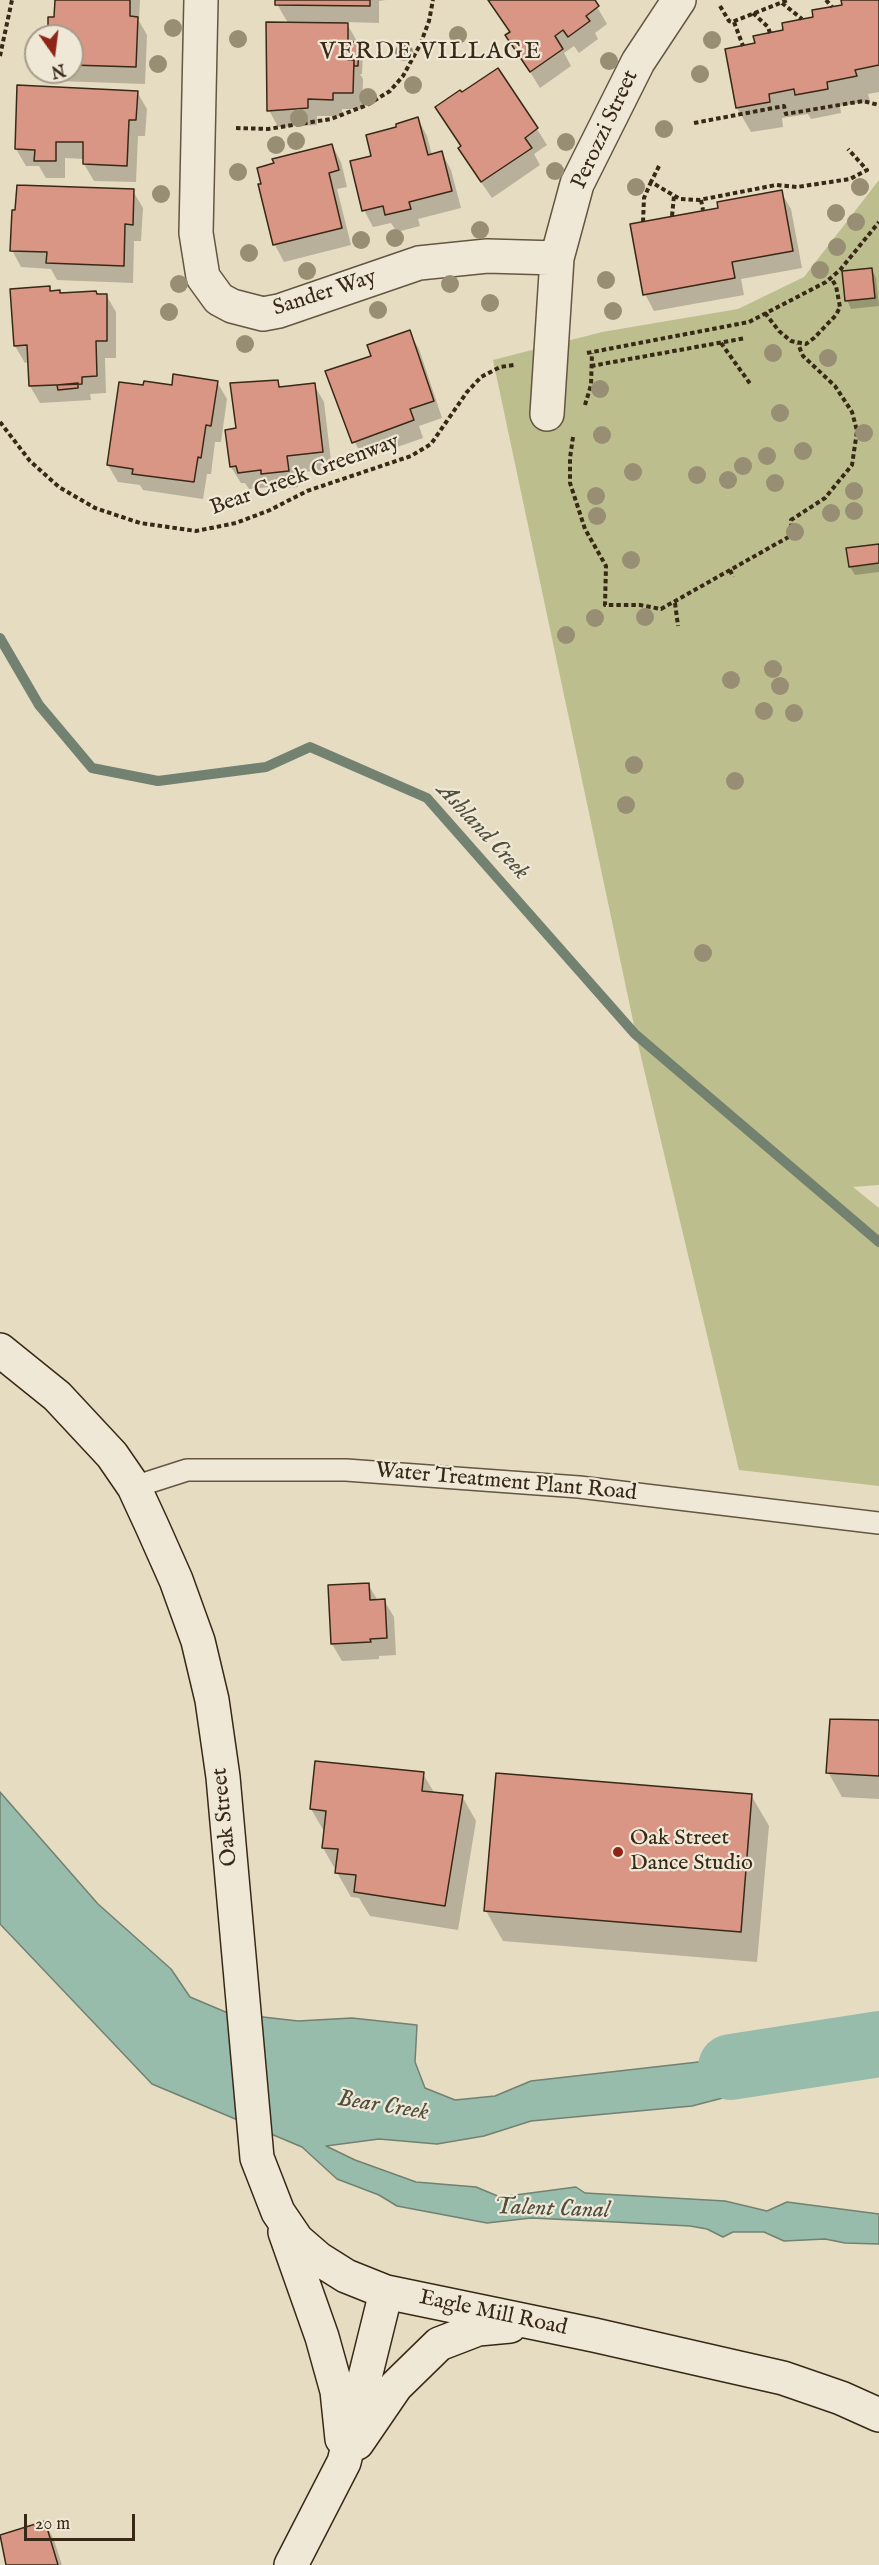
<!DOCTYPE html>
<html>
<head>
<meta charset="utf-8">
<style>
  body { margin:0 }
  #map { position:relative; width:879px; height:2565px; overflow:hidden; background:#e6dcc2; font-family:"IM FELL English",serif }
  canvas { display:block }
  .north { position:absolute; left:24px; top:24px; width:60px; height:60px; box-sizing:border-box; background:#efe8d7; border:2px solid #a69c8a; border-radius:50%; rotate:166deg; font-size:16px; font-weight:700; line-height:24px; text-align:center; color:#382916 }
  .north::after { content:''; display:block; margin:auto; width:21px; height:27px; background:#8f2418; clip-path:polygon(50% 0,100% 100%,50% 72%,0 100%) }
  .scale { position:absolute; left:24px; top:2514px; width:111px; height:27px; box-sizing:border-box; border:3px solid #382916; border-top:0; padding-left:8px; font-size:18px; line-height:21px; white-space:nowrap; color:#382916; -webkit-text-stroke:4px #efe8d7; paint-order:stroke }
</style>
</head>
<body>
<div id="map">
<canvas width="879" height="2565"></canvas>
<div class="north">N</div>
<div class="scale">20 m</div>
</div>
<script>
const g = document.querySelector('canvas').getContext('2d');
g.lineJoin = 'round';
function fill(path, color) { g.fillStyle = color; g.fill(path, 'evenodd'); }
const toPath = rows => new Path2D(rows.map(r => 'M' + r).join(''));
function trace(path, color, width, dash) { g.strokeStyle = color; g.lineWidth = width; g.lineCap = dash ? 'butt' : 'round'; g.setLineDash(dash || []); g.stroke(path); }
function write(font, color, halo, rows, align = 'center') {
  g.font = font + ' "IM FELL English",serif'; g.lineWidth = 4.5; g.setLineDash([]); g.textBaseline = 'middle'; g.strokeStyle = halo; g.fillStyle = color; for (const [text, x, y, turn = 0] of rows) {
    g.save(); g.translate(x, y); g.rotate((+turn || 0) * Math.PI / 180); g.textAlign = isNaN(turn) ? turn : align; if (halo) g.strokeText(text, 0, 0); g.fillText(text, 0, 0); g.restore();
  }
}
fill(toPath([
  [879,180,879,1185,853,1187,879,1208,879,1486,739,1470,638,1044,493,360,602,332,738,309,804,277]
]), '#bdbe8e');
const water = toPath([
  [0,1792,98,1904,171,1969,190,1997,228,2013,298,2021,352,2018,417,2025,415,2062,425,2088,455,2100,495,2096,531,2081,716,2060,822,2044,815,2074,692,2106,531,2121,484,2136,437,2144,379,2139,326,2146,355,2160,416,2182,476,2187,500,2197,576,2187,585,2193,725,2201,767,2211,787,2202,879,2214,879,2244,845,2243,825,2239,784,2241,764,2232,733,2232,723,2237,707,2229,690,2226,616,2222,531,2218,487,2223,397,2206,379,2195,337,2179,302,2147,152,2084,0,1924,0,1792]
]);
fill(water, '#98bcac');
trace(water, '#728170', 1.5);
fill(toPath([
  [57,0,140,0,139,21,147,35,145,84,58,81,53,72,72,72,72,36,49,36,56,19],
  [277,0,386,0,379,1,379,23,346,22,363,52,362,74,360,74,363,79,362,109,342,109,342,116,317,116,317,125,278,127,269,110,288,23,277,4],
  [490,0,593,0,607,24,595,33,598,39,579,53,574,46,564,53,571,66,540,88,507,35,510,32],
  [843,0,879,0,879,92,868,94,870,101,840,106,841,113,811,119,808,114,782,118,783,127,751,132,737,108,727,50,756,45,844,6],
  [137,92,147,109,145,136,138,136,136,182,94,181,84,164,84,159,65,158,65,178,46,178,39,166,26,166,16,149],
  [437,107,537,129,547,145,534,154,540,165,492,198,469,165,460,148,462,147],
  [418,119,427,136,432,155,442,153,451,170,461,208,418,219,420,226,397,232,391,223,373,227,364,210,372,157,398,128],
  [332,145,341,162,347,187,337,189,351,245,284,262,275,245,260,186,263,185,275,165],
  [133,191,143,208,141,241,134,241,133,283,57,280,51,269,21,267,12,250],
  [781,192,791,209,802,268,741,279,744,295,654,311,645,294,720,209],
  [872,270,876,278,879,306,851,309,847,300],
  [49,288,52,292,61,295,106,295,116,312,116,358,105,358,106,393,90,394,91,400,40,403,30,386,29,362,25,363,15,346],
  [409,332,419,349,442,418,419,426,423,438,363,459,340,410,327,372,372,357],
  [217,382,227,399,221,442,215,442,211,474,207,474,203,499,143,490,140,485,118,482,108,465,144,387],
  [277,382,281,388,314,385,324,402,332,469,296,473,298,487,273,490,271,487,249,489,245,483,241,483,231,467,237,430],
  [879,546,879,572,855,575,850,567,848,550],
  [368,1584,378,1601,384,1600,394,1617,396,1655,379,1656,379,1659,342,1661,332,1644],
  [879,1722,879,1799,842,1797,828,1772],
  [423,1774,435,1794,462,1796,476,1821,458,1930,370,1916,359,1898,351,1897,323,1848,325,1833,311,1809],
  [751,1795,769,1826,757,1962,503,1941,486,1911],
  [45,2523,54,2540,62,2565,8,2565,0,2536]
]), '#0003');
trace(toPath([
  [0,638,39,705,92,768,158,781,266,767,310,747,427,798,635,1034,879,1242]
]), '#728170', 10);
trace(toPath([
  [731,2067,879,2044]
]), '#98bcac', 66);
const building = toPath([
  [55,0,130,0,130,16,138,17,136,67,72,65,72,36,48,36,48,17,54,17,55,0],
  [275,0,370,0,370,6,275,5,275,0],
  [488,0,595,0,599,6,586,16,590,21,568,37,563,30,555,36,563,49,530,72,505,35,510,32,488,0],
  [841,0,879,0,879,65,855,70,857,76,827,82,828,89,795,95,794,89,769,94,770,102,736,108,725,49,755,43,753,36,783,30,782,23,813,17,812,10,842,5,841,0],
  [266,22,348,23,348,60,354,60,353,93,333,93,333,100,308,99,308,108,267,111,266,22],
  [348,42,359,42,358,66,354,66,354,60,348,60,348,42],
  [498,68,538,128,525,138,532,148,481,182,458,148,461,146,435,107,460,90,462,92,498,68],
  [17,85,138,91,136,120,129,120,127,166,83,164,83,142,56,142,56,161,34,161,35,150,15,149,17,85],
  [418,117,428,155,442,151,452,191,409,202,411,209,385,215,383,206,362,211,350,161,371,156,366,135,396,127,396,124,418,117],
  [332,144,339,170,329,173,342,228,273,245,258,184,261,184,257,168,274,163,272,159,332,144],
  [17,185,134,189,133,225,125,224,124,266,46,263,47,252,10,251,12,210,15,210,17,185],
  [782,190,793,251,732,262,735,278,643,295,630,224,718,208,717,202,782,190],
  [872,268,875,298,845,301,842,271,872,268],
  [50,286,50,291,60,290,60,293,96,291,97,294,107,294,107,341,96,341,97,376,82,377,82,384,29,386,27,345,14,346,10,289,50,286],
  [410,330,434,401,410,409,414,420,352,443,325,371,371,356,367,345,410,330],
  [173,374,218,381,211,426,206,425,201,458,198,457,194,482,132,474,133,469,107,465,119,382,143,385,144,381,172,385,173,374],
  [278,380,279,387,315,383,323,452,287,456,289,471,261,474,261,470,238,473,236,466,230,467,225,430,236,428,230,383,278,380],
  [78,383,78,388,58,390,57,385,78,383],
  [879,544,879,563,849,567,846,548,879,544],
  [369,1583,370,1600,385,1599,387,1638,370,1639,371,1642,331,1644,328,1585,369,1583],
  [830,1719,879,1720,879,1776,826,1773,830,1719],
  [315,1761,424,1772,422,1791,463,1795,445,1906,354,1892,356,1875,335,1873,338,1849,322,1848,326,1811,310,1809,315,1761],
  [496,1773,752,1794,741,1932,484,1911,496,1773],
  [45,2521,58,2565,6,2565,0,2535,45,2521]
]);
fill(building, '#da9685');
trace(building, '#382916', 1.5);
const lane = toPath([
  [134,1487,187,1470,346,1470,579,1487,879,1523]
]);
const street = toPath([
  [201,0,196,233,203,277,219,299,232,306,263,314,279,311,419,263,487,256,557,258],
  [547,414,557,258,577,184,638,62,679,0]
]);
const secondary = toPath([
  [0,1350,57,1396,112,1455,134,1487,152,1526,176,1580,198,1641,212,1700,223,1777,257,2158,278,2212,297,2240,319,2259,346,2276,386,2292,594,2335,783,2378,841,2398,879,2415],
  [285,2232,322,2337,337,2391,342,2439],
  [357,2443,396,2386,439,2344,478,2329,510,2326],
  [291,2565,344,2462,386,2292]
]);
trace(lane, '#645641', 24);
trace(street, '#645641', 36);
trace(secondary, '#382916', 36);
trace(toPath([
  [826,0,832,7],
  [782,3,802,19],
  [720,6,729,21,732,22,788,0],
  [753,13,768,27,770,33],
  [734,22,743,46],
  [0,56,12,0],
  [694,123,784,106,786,114,863,101,879,105],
  [236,128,268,129,331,119,367,105,390,91,403,76,420,45,429,21,433,0],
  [659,166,651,182,680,199,699,200,776,185,797,187,850,179,867,170,848,149],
  [701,200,703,210],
  [672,216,674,196],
  [643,222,644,198,651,182],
  [765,313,779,331,791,341,806,344,814,338,836,315,840,307,836,286,831,278],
  [721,343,751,385],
  [587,353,749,322,826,282,840,270,879,222],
  [591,366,746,338],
  [585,405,591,385,592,353],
  [0,422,30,461,59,487,95,508,140,523,196,531,236,523,270,510,307,491,411,456,431,444,467,392,481,377,500,367,514,365],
  [573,437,570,458,570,483,585,529,606,566,605,605,640,605,661,609,792,535,791,520,825,498,852,465,857,431,852,412,835,386,803,356,798,344],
  [730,570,733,577],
  [675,603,678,626]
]), '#382916', 4, [4.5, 3]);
trace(lane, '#efe8d7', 21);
trace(street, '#efe8d7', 33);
trace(secondary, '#efe8d7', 33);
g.fillStyle = '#988e74';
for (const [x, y] of [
  [173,28],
  [458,35],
  [238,39],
  [712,40],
  [404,52],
  [609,61],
  [158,64],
  [700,74],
  [413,85],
  [368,97],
  [299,118],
  [664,129],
  [296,141],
  [566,142],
  [276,145],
  [555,171],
  [238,172],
  [636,187],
  [860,187],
  [161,194],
  [836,213],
  [856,222],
  [480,230],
  [395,238],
  [361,240],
  [837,247],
  [249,253],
  [820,270],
  [307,271],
  [606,280],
  [179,284],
  [450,284],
  [490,303],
  [378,310],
  [613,311],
  [169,312],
  [245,344],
  [773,353],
  [828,358],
  [600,389],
  [780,413],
  [864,433],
  [602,435],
  [803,451],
  [767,456],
  [743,466],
  [633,472],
  [697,475],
  [728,480],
  [775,483],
  [854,491],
  [596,496],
  [854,511],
  [831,513],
  [597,516],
  [795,532],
  [631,560],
  [645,617],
  [595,618],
  [566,635],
  [773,669],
  [731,680],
  [780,686],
  [764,711],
  [794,713],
  [634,765],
  [735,781],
  [626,805],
  [703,953]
]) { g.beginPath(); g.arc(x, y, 9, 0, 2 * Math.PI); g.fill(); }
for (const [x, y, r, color] of [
  [618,1852,6,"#8f2418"]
]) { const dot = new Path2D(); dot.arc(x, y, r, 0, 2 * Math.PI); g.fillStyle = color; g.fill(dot); trace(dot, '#efe8d7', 2); }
write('22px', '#382916', '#efe8d7', [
  ["Perozzi Street",606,130,-65],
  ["Sander Way",325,294,-18],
  ["Bear Creek Greenway",305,476,-20],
  ["Water Treatment Plant Road",506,1483,5],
  ["Oak Street",226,1817,-96],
  ["Eagle Mill Road",493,2314,12]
]);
write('22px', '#382916', '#efe8d7', [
  ["Oak Street",630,1839],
  ["Dance Studio",630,1864]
], 'left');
g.letterSpacing = '1.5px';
write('24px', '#382916', '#efe8d7', [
  ["VERDE VILLAGE",431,53]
]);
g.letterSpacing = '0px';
write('italic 24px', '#504e3c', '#efe8d7', [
  ["Ashland Creek",482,832,47],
  ["Bear Creek",383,2107,9],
  ["Talent Canal",552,2210,2]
]);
</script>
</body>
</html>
